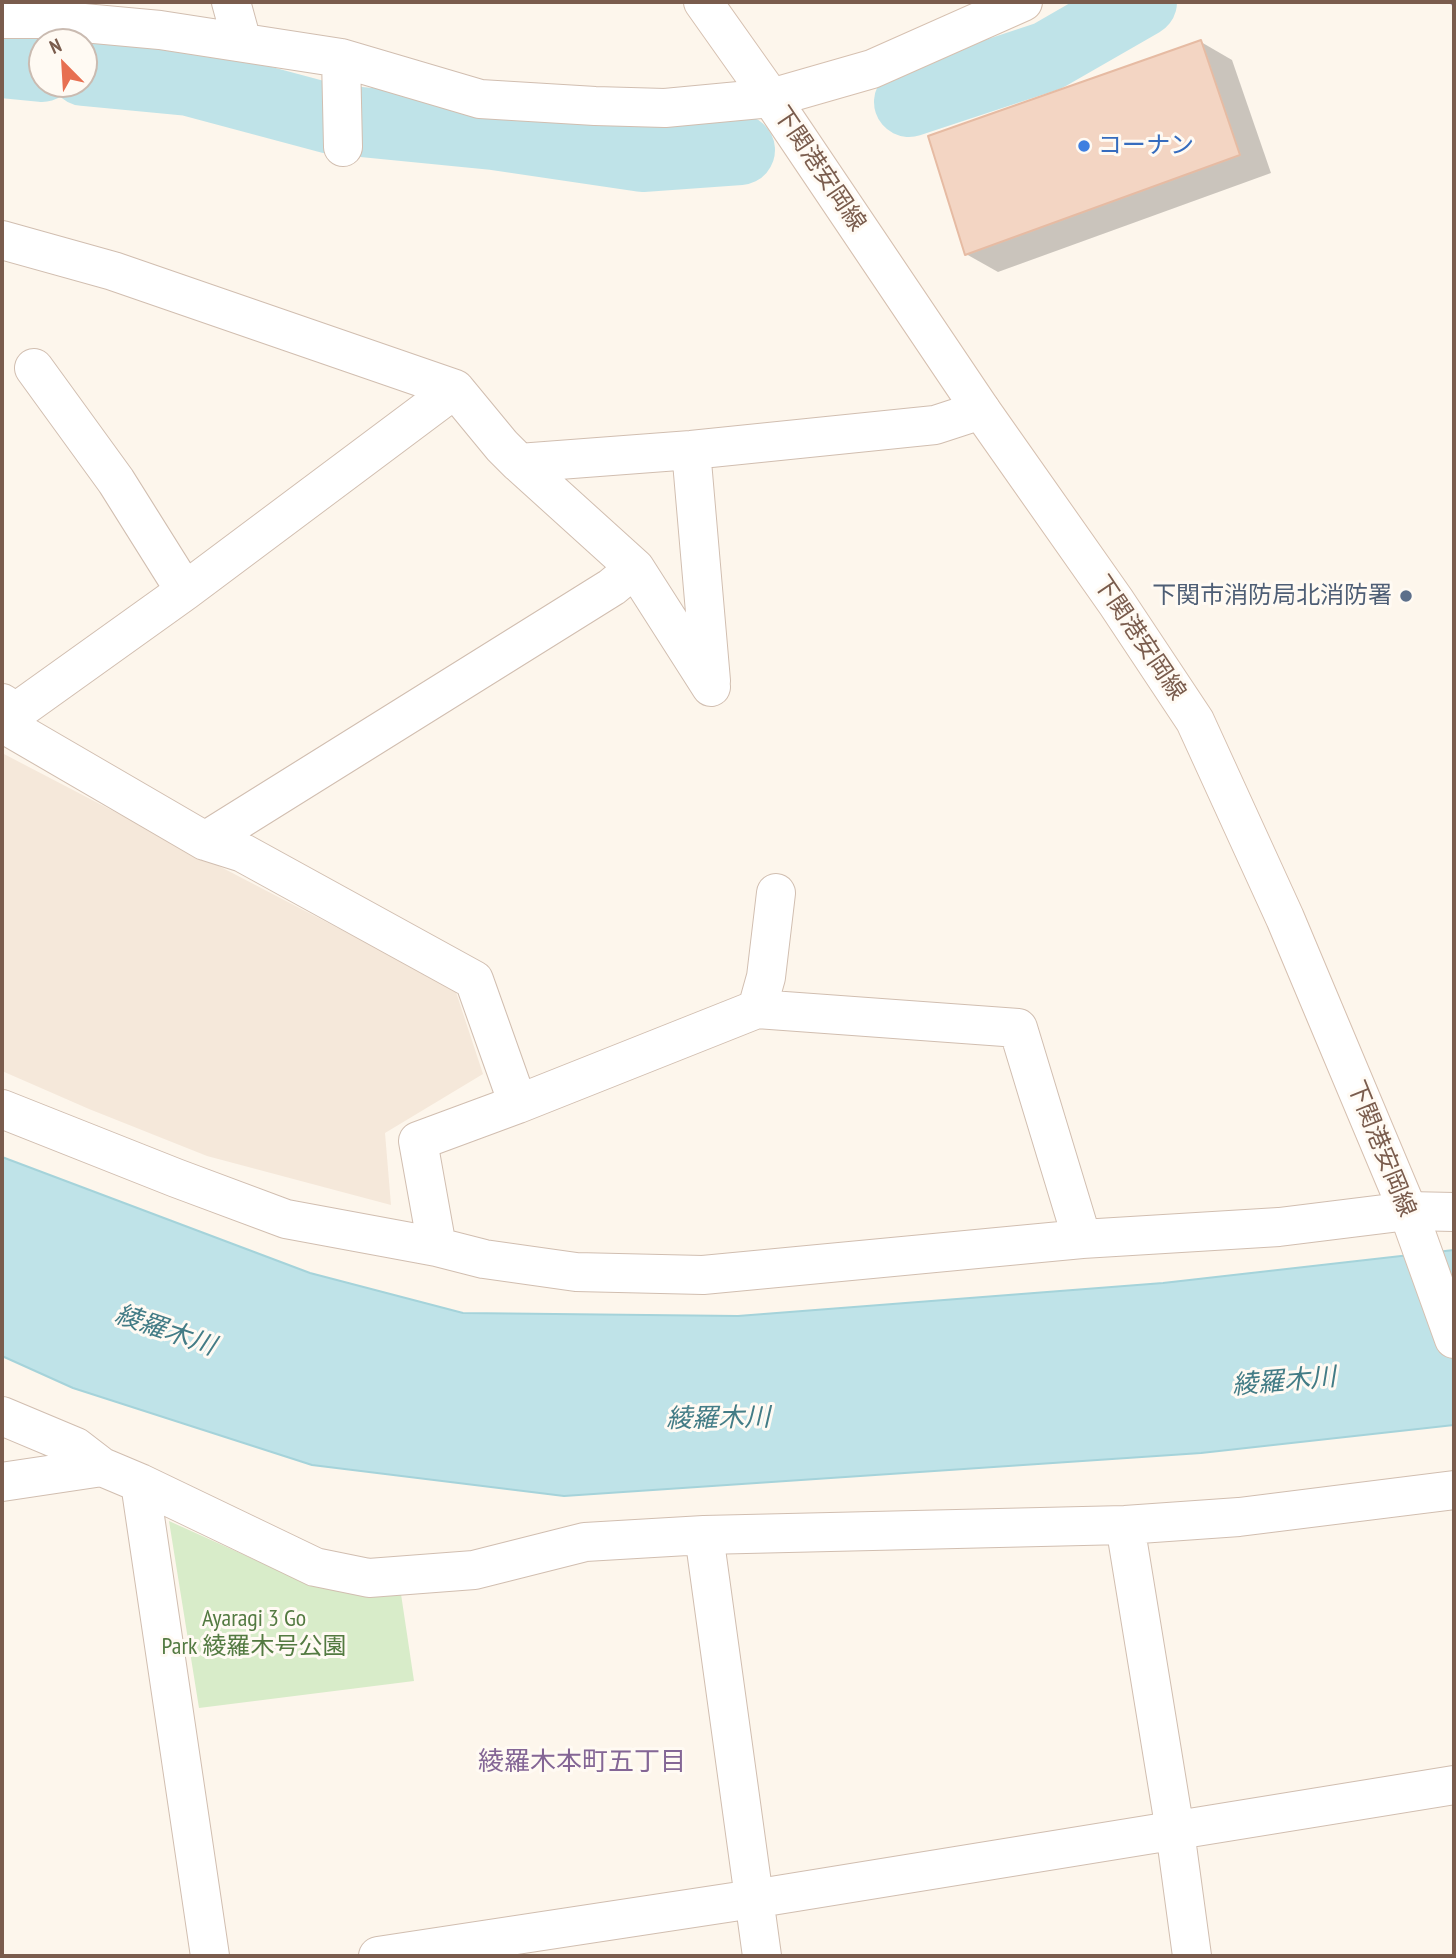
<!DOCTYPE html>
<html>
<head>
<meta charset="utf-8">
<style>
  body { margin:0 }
  #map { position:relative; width:1456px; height:1958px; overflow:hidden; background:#fdf6ec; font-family:"PT Sans Narrow",sans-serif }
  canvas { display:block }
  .frame { position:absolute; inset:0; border:4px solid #7a5c4d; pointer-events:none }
  .north { position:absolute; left:28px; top:28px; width:70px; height:70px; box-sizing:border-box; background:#fffaf3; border:2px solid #cabbb1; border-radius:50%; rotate:336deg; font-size:19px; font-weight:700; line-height:28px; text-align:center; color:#7a5c4d }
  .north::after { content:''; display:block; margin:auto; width:24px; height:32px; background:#e76f51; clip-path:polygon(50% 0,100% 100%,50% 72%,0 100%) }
</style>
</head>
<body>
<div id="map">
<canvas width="1456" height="1958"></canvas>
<div class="frame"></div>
<div class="north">N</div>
</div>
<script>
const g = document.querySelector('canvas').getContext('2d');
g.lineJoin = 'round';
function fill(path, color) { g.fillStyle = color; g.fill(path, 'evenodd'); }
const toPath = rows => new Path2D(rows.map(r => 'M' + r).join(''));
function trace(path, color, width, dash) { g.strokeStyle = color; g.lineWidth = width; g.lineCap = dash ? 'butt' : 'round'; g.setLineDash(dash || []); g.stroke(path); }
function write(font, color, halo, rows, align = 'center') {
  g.font = font + ' "PT Sans Narrow","Noto Sans JP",sans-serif'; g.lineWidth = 6; g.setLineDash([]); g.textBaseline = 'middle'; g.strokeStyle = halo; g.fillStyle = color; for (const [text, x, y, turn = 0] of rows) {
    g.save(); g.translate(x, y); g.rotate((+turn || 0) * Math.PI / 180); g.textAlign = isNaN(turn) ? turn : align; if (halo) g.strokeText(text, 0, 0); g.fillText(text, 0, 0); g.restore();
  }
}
fill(toPath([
  [2,753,455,989,483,1074,385,1133,391,1205,207,1156,89,1109,2,1071]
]), '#f5e8da');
fill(toPath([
  [169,1521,313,1586,401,1594,414,1681,199,1708]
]), '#d8ecc9');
const water = toPath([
  [2,1157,310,1273,463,1313,738,1316,1163,1283,1454,1250,1454,1425,1201,1453,564,1496,312,1465,73,1388,2,1356,2,1157]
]);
fill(water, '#bfe3e8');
trace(water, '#a5d3da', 2);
fill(toPath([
  [1201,42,1232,60,1271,173,998,272,966,254]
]), '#0003');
trace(toPath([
  [2,63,42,67],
  [84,71,189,81,331,119,493,135,642,157,740,150],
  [909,102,1048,56,1142,2]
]), '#bfe3e8', 70);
const building = toPath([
  [1201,40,1240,155,965,255,928,136,1201,40]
]);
fill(building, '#f3d5c3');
trace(building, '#e6bba3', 2);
const street = toPath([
  [231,2,242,42],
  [2,19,40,19,160,30,341,58,480,99,595,106,665,108,771,98],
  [341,58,343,147],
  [2,240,113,271,455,389,502,446,519,463,635,568,711,687],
  [34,368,116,481,185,591],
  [691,450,711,681],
  [519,463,691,450,935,425,981,410],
  [2,703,16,712,185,591,455,389],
  [2,723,205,841,243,853,474,980,518,1104,418,1141,437,1247],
  [205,841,612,587,635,568],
  [776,893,766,977,757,1009,1018,1028,1082,1239],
  [518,1104,757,1009],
  [2,1109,176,1178,286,1219,437,1247,484,1259,576,1272,703,1275,1082,1239,1279,1227,1408,1211,1454,1212],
  [2,1416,76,1447,102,1467,140,1483,315,1567,369,1578,474,1570,585,1542,704,1535,1125,1525,1239,1517,1454,1490],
  [2,1482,102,1467],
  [140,1483,210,1956],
  [1125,1525,1175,1831,1192,1956],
  [704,1535,762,1956],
  [378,1956,753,1899,1454,1785]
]);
const secondary = toPath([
  [703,2,771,98,981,410,1116,602,1195,721,1285,918,1408,1211,1454,1339],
  [771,98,872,69,1023,2]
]);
trace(street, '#d1beb0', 40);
trace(secondary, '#d6c0b0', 40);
trace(street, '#fff', 38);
trace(secondary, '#fff', 38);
trace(toPath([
  [1452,2,1454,4]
]), '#b9a8c9', 5, [10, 7]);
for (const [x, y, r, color] of [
  [1084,146,7,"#3f7fe0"],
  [1406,596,7,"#5c6f8a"]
]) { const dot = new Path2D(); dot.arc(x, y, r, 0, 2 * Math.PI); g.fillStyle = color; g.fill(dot); trace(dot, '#fffaf3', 2.5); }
write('24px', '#366cbe', '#fffaf3', [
  ["コーナン",1098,146]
], 'left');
write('24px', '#7a5c4d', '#fffaf3', [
  ["下関港安岡線",819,169,56],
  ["下関港安岡線",1139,638,56],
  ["下関港安岡線",1381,1149,68]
]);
write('24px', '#4e5e75', '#fffaf3', [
  ["下関市消防局北消防署",1392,596]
], 'right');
write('24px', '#537a41', '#fffaf3', [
  ["Ayaragi 3 Go",254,1619],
  ["Park 綾羅木号公園",254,1647]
]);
write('italic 26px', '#437c86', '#fffaf3', [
  ["綾羅木川",165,1331,19],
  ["綾羅木川",1284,1382,-5],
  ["綾羅木川",718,1419,-1]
]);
write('26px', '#846695', '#fffaf3', [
  ["綾羅木本町五丁目",582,1763]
]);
</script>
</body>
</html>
